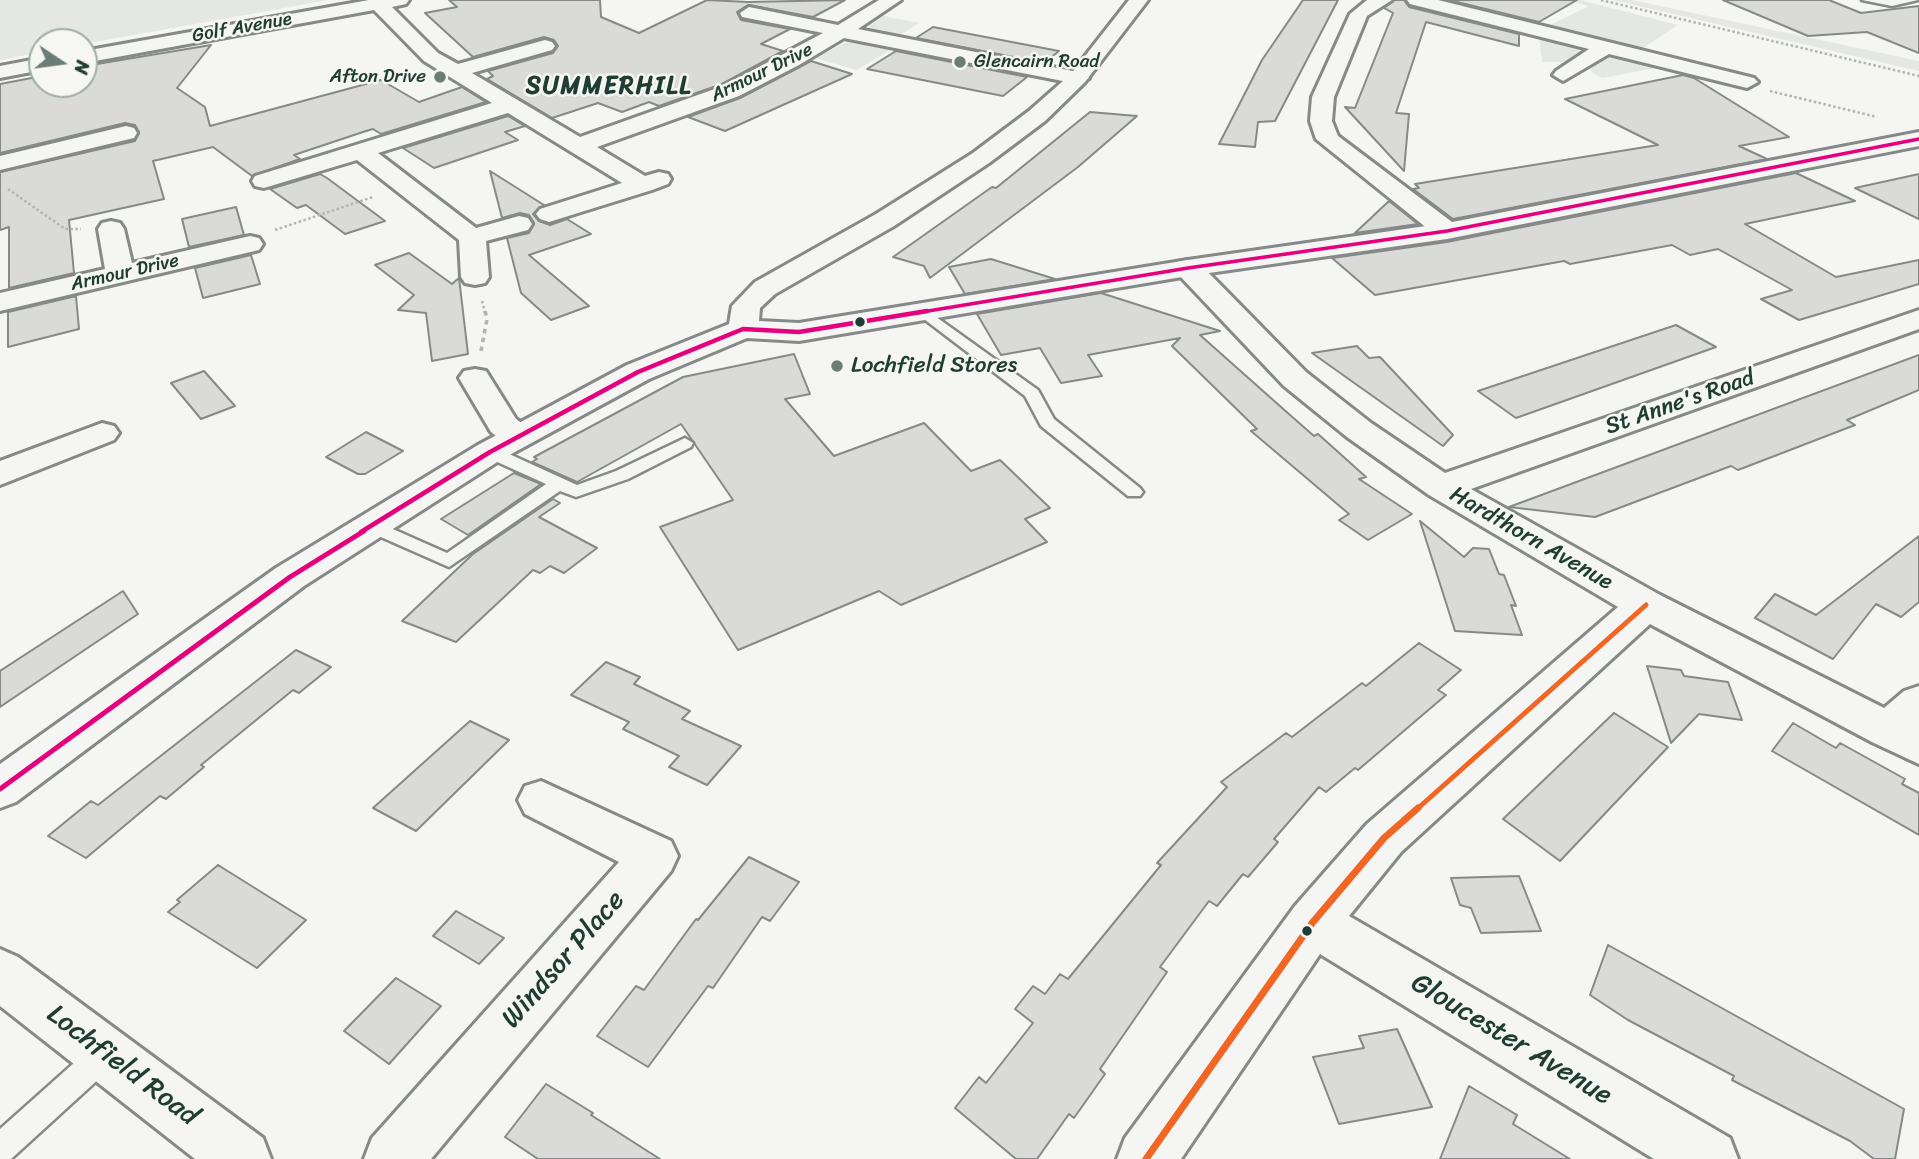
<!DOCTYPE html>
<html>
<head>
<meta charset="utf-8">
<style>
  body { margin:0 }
  #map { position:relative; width:1919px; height:1159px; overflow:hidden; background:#f5f5f3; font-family:Sriracha,sans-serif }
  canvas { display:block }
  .north { position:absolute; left:28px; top:28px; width:70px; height:70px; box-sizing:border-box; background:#f6f6f2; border:2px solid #a0aca6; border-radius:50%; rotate:103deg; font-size:19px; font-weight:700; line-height:28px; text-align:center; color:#1f3d34 }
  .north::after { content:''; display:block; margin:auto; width:24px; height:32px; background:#6a7d77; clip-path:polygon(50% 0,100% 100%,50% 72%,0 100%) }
</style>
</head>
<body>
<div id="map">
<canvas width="1919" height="1159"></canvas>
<div class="north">N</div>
</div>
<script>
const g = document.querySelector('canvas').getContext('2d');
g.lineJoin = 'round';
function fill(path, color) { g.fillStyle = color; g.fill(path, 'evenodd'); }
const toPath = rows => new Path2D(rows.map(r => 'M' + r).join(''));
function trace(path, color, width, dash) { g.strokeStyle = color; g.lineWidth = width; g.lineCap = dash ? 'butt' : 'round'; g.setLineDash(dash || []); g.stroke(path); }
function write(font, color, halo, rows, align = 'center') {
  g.font = font + ' Sriracha,sans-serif'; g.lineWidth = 5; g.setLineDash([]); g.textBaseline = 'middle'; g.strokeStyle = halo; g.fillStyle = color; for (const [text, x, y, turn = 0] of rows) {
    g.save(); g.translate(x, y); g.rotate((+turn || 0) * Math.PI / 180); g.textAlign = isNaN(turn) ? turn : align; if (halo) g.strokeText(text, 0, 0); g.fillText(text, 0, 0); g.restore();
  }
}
fill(toPath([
  [0,0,328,0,84,44,42,42,42,52,0,60],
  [1569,0,1580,0,1678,25,1643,48,1548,26,1589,6],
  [1613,0,1632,0,1919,61,1919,71],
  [883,16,919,23,897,37,871,32,869,26],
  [1539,34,1585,47,1585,51,1566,62,1542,62],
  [847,42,867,43,894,48,857,70,815,58],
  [1609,54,1623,55,1667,66,1602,78,1593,73,1588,65]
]), '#e4e7e3');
const building = toPath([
  [449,0,600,0,601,17,639,33,707,0,748,2,845,0,813,17,748,5,737,12,741,20,790,29,761,44,783,51,722,84,659,106,649,102,622,112,598,103,552,118,487,79,493,76,488,71,553,53,558,46,554,40,544,37,473,57,425,13,457,7,449,0],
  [1303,0,1338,0,1275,121,1258,122,1255,147,1219,144,1262,60,1303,0],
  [1394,0,1404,0,1409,7,1519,34,1519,46,1426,22,1396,113,1409,114,1404,171,1345,107,1355,108,1393,13,1384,8,1394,0],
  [1449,0,1577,0,1539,22,1449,0],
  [1723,0,1829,0,1861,13,1919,6,1919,53,1867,32,1808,36,1723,0],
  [933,27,1059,51,1044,63,916,38,933,27],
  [211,45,177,88,205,107,210,126,381,80,419,102,462,87,486,102,381,134,373,129,366,131,294,155,300,159,252,176,213,147,153,161,164,199,69,220,74,273,9,288,9,227,0,230,0,172,135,141,139,132,135,125,125,123,0,153,0,84,42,76,42,84,84,84,85,66,211,45],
  [896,51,1027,77,1003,96,867,69,896,51],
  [811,61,852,74,725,131,688,117,740,98,811,61],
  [1683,75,1694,78,1789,137,1739,146,1767,159,1453,219,1413,189,1419,188,1415,184,1658,145,1565,99,1683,75],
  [1090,112,1137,116,1078,167,930,278,924,266,893,257,992,187,996,188,1090,112],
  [508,116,525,126,505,132,518,140,434,168,403,148,508,116],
  [490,171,544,205,533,214,539,221,550,225,567,219,591,234,529,255,589,306,551,320,521,293,507,238,529,233,534,223,529,215,520,213,502,218,490,171],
  [1796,173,1855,201,1745,224,1836,277,1919,260,1919,284,1799,320,1761,299,1792,290,1718,249,1690,255,1672,245,1570,264,1564,261,1375,295,1332,258,1447,242,1796,173],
  [320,174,327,178,385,221,345,234,306,205,297,208,270,189,320,174],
  [1919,174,1919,219,1855,188,1919,174],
  [1389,201,1418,224,1355,233,1389,201],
  [236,207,244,235,189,247,182,219,236,207],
  [409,253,452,284,459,278,468,354,432,361,426,313,398,310,414,295,375,265,409,253],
  [251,255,260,284,203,298,195,268,251,255],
  [991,259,1055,279,965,294,949,267,991,259],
  [1101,293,1220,331,1200,335,1290,415,1314,436,1318,434,1366,477,1359,479,1412,514,1368,540,1339,520,1349,514,1251,431,1257,429,1172,346,1180,338,1088,355,1102,376,1061,383,1040,348,1001,355,977,314,1101,293],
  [76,296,79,329,8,347,8,312,76,296],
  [1676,325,1716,347,1516,418,1478,391,1676,325],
  [1357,346,1369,358,1380,357,1453,435,1443,446,1312,353,1357,346],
  [794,354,810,394,785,399,834,456,924,423,971,471,1000,460,1050,508,1025,519,1047,542,901,605,879,591,738,650,660,527,733,500,681,424,577,482,532,462,537,459,534,457,683,377,794,354],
  [1919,355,1919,390,1847,420,1855,425,1738,470,1731,466,1595,517,1509,507,1919,355],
  [204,371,235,406,201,419,171,383,204,371],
  [366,432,403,451,365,474,358,474,326,457,366,432],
  [514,473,541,484,468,535,441,519,514,473],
  [553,499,560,503,539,517,597,548,564,573,550,566,540,573,533,570,456,642,402,621,473,554,553,499],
  [1420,521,1464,557,1473,548,1489,549,1499,574,1504,575,1516,606,1511,605,1522,635,1455,631,1420,521],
  [1919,536,1919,602,1901,617,1876,604,1833,659,1755,618,1775,594,1816,615,1919,536],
  [123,591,138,614,0,707,0,671,123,591],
  [1419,643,1461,670,1438,690,1446,695,1358,770,1355,768,1326,792,1319,787,1274,839,1278,842,1248,877,1243,874,1217,906,1209,901,1160,967,1167,972,1100,1069,1105,1074,1074,1118,1069,1114,1037,1159,1016,1159,955,1108,979,1077,986,1083,1033,1023,1015,1009,1033,986,1045,994,1060,974,1068,979,1161,865,1157,863,1227,787,1221,782,1286,733,1292,737,1362,683,1366,686,1419,643],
  [296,650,331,667,299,693,293,690,201,765,204,767,166,799,160,796,86,858,48,836,91,801,98,805,296,650],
  [606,662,640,677,634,684,690,711,682,719,741,746,707,785,669,767,679,756,623,729,629,722,571,695,606,662],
  [1647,666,1681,670,1684,676,1728,682,1742,720,1699,714,1671,743,1647,666],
  [1614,713,1668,747,1560,861,1503,819,1614,713],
  [470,721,509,740,416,831,373,808,470,721],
  [1793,723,1836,748,1840,743,1905,779,1902,784,1919,793,1919,835,1772,751,1793,723],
  [749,857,799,882,770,921,762,917,713,988,708,986,648,1067,597,1036,636,986,644,990,696,919,698,920,749,857],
  [218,865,306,920,257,968,168,912,180,902,177,900,218,865],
  [1519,876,1541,931,1481,933,1471,908,1460,905,1451,878,1519,876],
  [456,911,504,938,479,964,433,936,456,911],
  [1608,945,1904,1109,1895,1159,1874,1159,1850,1141,1732,1080,1734,1076,1628,1020,1590,995,1608,945],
  [396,978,441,1006,389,1064,344,1031,396,978],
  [1397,1029,1432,1107,1339,1124,1313,1057,1364,1048,1359,1036,1397,1029],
  [546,1084,593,1113,591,1115,660,1159,538,1159,505,1137,546,1084],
  [1469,1086,1517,1115,1513,1124,1570,1159,1440,1159,1469,1086]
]);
fill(building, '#dadbd9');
trace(building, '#858a88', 2);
const service = toPath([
  [1862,0,1918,0,1892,6,1862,0],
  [925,309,1038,390,1054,419,1140,488,1143,492,1140,496,1128,496,1041,426,1025,396,920,316,918,313,925,309],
  [685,438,693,443,691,447,628,479,576,497,560,491,449,567,365,530,362,526,371,520,377,522,447,553,546,484,484,456,481,452,484,448,496,448,577,485,616,471,685,438],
  [103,1042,113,1046,117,1056,113,1066,11,1159,0,1159,0,1129,93,1046,103,1042]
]);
const minor = toPath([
  [369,0,409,0,406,4,392,7,438,53,458,64,545,40,552,42,555,46,552,50,472,73,580,137,723,86,823,33,742,17,740,13,749,7,838,25,879,0,901,0,858,29,1078,72,1089,78,1078,84,844,38,799,65,739,96,597,147,645,176,659,172,668,174,671,179,668,184,652,190,549,222,540,219,536,214,540,209,622,183,508,113,378,153,476,228,519,216,528,218,532,224,528,230,486,241,489,277,485,283,475,285,465,283,461,277,459,240,357,160,264,188,255,186,252,181,255,176,492,103,424,61,374,10,84,63,84,51,369,0],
  [1367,0,1392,0,1367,16,1334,97,1332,121,1338,136,1456,225,1460,231,1456,237,1438,237,1316,139,1310,121,1312,97,1350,14,1367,0],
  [1407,0,1438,0,1754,78,1758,82,1747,88,1609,54,1563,81,1553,75,1556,71,1589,49,1410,4,1407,0],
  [42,58,42,70,0,78,0,66,42,58],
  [126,126,134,128,137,133,134,138,0,170,0,156,126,126],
  [111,221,120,223,124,229,132,263,250,236,259,238,263,244,259,250,0,311,0,293,105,269,98,229,102,223,111,221],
  [1188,260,1198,262,1306,372,1371,423,1445,473,1919,310,1919,329,1471,489,1660,595,1884,708,1904,691,1919,686,1919,764,1872,742,1650,624,1401,852,1349,916,1730,1138,1738,1159,1654,1159,1320,954,1181,1159,1117,1159,1125,1138,1295,906,1367,824,1618,607,1429,495,1347,437,1284,386,1178,274,1174,268,1178,262,1188,260],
  [475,369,486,371,516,419,529,429,534,436,529,443,517,446,505,443,491,432,459,378,464,371,475,369],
  [102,423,114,426,119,433,114,440,0,485,0,461,102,423],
  [541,781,671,841,678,856,671,871,431,1159,364,1159,372,1138,619,862,525,814,518,800,525,786,541,781],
  [0,949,18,957,263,1138,271,1159,195,1159,0,1006,0,949]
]);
const tertiary = toPath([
  [1129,0,1148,0,1085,82,1045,121,989,163,894,226,775,294,760,308,759,321,799,323,1188,260,1447,223,1919,132,1919,146,1447,239,1188,276,799,341,747,338,649,379,502,459,304,586,16,802,0,808,0,764,276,568,478,445,627,365,729,324,732,306,755,282,876,214,973,153,1029,111,1071,74,1129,0]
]);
trace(service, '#858a88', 5);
trace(minor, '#858a88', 6);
trace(tertiary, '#858a88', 6);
trace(toPath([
  [1601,0,1919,76],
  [1770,91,1877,117],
  [8,189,65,229,81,229],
  [275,230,373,197],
  [482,301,485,313]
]), '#b0b4b2', 2.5, [2.5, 2.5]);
trace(toPath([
  [481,351,487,319,485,311]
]), '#b0b4b2', 3.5, [4.5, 4.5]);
fill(service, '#f5f5f3');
fill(minor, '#f5f5f3');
fill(tertiary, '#f5f5f3');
trace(toPath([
  [1416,810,1646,605]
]), '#f26522', 5);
trace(toPath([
  [1146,1159,1313,922,1384,838,1418,808]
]), '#f26522', 7);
trace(toPath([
  [916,313,1188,268,1447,231,1919,139]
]), '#e5007d', 3.5);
trace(toPath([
  [361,532,490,452,638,372,743,329,799,332,927,311]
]), '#e5007d', 4.5);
trace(toPath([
  [0,789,290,577,364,531]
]), '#e5007d', 5);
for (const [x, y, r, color] of [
  [960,62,7,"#6a7d77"],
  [440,77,7,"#6a7d77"],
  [860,322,6,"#1f3d34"],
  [837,366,7,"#6a7d77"],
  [1307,931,6,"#1f3d34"]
]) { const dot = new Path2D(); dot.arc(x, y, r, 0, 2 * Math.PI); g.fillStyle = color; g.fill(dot); trace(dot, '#f6f6f2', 2.5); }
write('19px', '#1f3d34', '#f6f6f2', [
  ["Golf Avenue",242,28,-10],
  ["Armour Drive",762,73,-26],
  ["Armour Drive",125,273,-13]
]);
write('19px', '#1f3d34', '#f6f6f2', [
  ["Glencairn Road",974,62],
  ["Afton Drive",426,77,"right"]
], 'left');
write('23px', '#1f3d34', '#f6f6f2', [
  ["Lochfield Stores",851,366]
], 'left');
write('23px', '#1f3d34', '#f6f6f2', [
  ["St Anne's Road",1680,403,-19],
  ["Hardthorn Avenue",1531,539,30]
]);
g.letterSpacing = '2px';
write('bold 24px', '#1f3d34', '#f6f6f2', [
  ["SUMMERHILL",609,87]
]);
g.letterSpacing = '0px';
write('28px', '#1f3d34', '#f6f6f2', [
  ["Windsor Place",564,960,-49],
  ["Gloucester Avenue",1511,1040,31],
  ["Lochfield Road",122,1066,37]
]);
</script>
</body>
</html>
